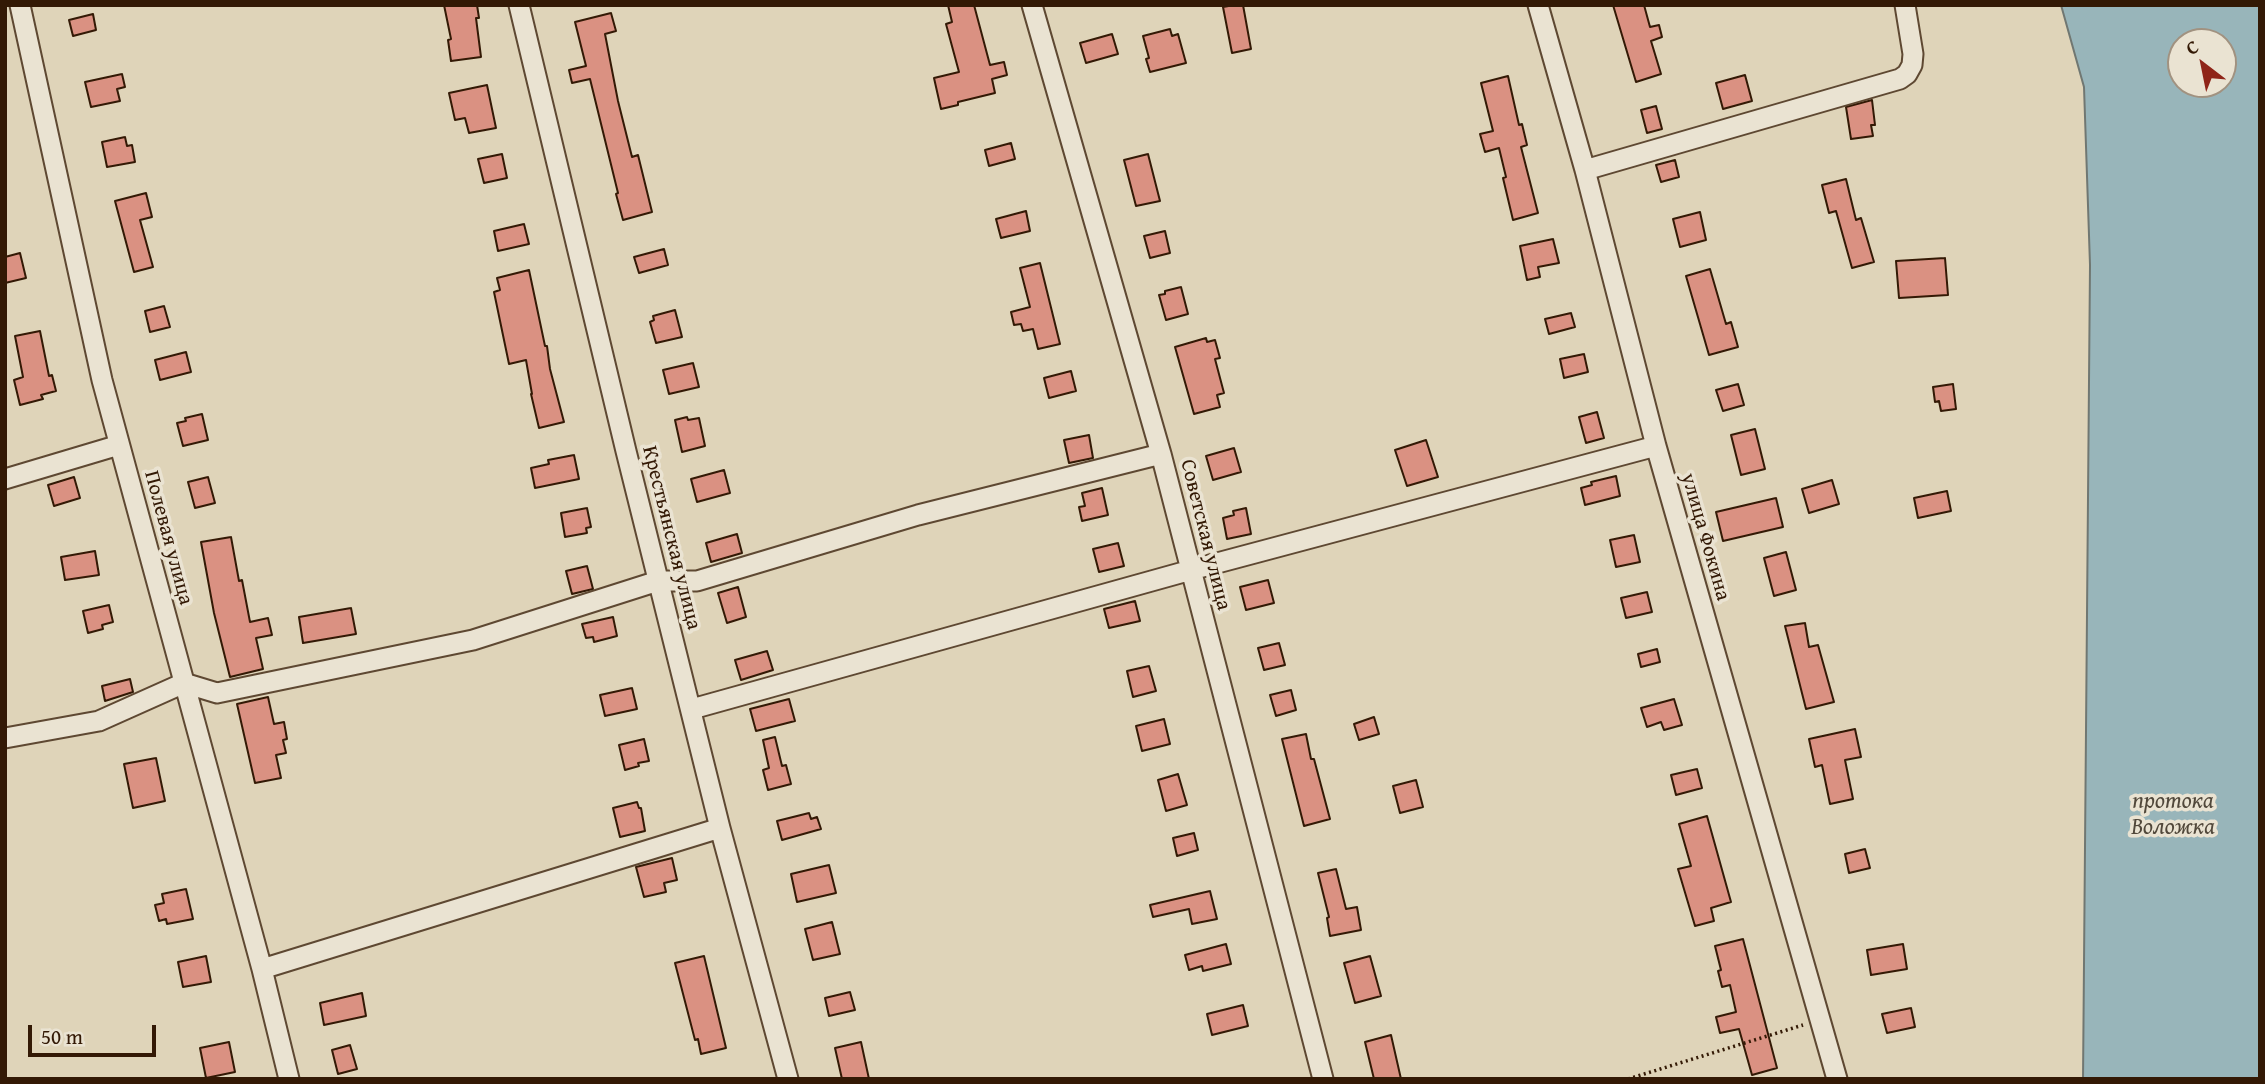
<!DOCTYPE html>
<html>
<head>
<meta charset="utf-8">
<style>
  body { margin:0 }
  #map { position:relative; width:2265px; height:1084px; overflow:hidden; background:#dfd4b9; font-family:"Gentium Book Plus",serif }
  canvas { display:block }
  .frame { position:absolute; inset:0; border:7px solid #331905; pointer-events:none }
  .north { position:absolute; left:2167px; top:28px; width:70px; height:70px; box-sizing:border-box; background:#eae3d2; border:2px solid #a19280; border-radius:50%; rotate:328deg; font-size:19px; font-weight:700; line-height:28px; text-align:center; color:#331905 }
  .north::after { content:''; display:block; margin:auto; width:24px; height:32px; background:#8f2418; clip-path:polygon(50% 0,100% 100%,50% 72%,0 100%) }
  .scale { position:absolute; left:28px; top:1025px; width:128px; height:32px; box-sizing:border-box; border:4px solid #331905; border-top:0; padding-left:9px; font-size:21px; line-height:24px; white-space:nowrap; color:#331905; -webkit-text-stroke:5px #eae3d2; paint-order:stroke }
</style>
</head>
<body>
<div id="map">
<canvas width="2265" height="1084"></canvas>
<div class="frame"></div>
<div class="north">С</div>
<div class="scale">50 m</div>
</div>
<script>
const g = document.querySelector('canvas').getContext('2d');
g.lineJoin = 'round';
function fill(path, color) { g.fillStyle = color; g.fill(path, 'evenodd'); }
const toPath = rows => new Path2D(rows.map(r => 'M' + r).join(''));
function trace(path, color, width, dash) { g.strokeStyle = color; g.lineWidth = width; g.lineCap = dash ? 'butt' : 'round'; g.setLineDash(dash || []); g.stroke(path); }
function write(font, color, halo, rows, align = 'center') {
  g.font = font + ' "Gentium Book Plus",serif'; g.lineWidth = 7; g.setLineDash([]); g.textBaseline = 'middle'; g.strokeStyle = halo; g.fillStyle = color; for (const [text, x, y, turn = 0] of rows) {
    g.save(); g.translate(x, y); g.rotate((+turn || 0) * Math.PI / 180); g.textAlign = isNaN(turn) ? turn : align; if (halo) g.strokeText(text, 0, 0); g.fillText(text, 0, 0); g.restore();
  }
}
const water = toPath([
  [2061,5,2260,5,2260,1079,2083,1079,2090,265,2084,87,2061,5],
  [2181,42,2223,42,2223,84,2181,84,2181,42]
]);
fill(water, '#98b5ba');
trace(water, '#707772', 2);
const building = toPath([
  [444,5,477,5,479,18,476,18,481,57,451,61,448,40,451,39,444,5],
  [948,5,974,5,990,65,1004,62,1007,75,992,79,995,93,958,102,958,105,941,109,934,78,959,72,946,24,952,22,948,5],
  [1234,5,1243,5,1251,49,1232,53,1223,7,1234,5],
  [1613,5,1644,5,1650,27,1659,25,1662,37,1651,41,1661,74,1636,82,1613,5],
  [611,13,616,31,605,34,618,101,632,157,638,155,652,212,623,220,616,194,618,193,590,79,572,83,569,70,586,66,575,22,611,13],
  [93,14,96,30,73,36,69,20,93,14],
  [1170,29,1172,36,1178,34,1186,63,1150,72,1146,59,1149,58,1143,36,1170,29],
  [1112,34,1118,54,1086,63,1080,43,1112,34],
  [122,74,125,87,117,89,120,101,91,107,85,82,122,74],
  [1745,75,1752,101,1723,109,1716,83,1745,75],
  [1508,76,1519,125,1522,124,1527,145,1521,147,1538,213,1513,220,1503,178,1506,177,1499,148,1485,152,1480,134,1493,131,1481,83,1508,76],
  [487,85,496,128,469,133,465,118,455,120,449,93,487,85],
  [1872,100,1875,125,1871,125,1873,136,1851,139,1846,107,1872,100],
  [1656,106,1662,129,1647,133,1641,110,1656,106],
  [125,137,127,146,132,145,135,162,107,167,102,142,125,137],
  [1011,143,1015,159,989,166,985,150,1011,143],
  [502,154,507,178,484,183,478,159,502,154],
  [1148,154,1160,201,1136,206,1124,160,1148,154],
  [1675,160,1679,177,1661,182,1656,165,1675,160],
  [1846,179,1856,220,1861,218,1874,262,1852,268,1836,211,1829,213,1822,185,1846,179],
  [146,193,152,217,140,220,153,267,134,272,115,201,146,193],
  [1026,211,1030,231,1001,238,996,219,1026,211],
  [1700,212,1706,240,1680,247,1673,219,1700,212],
  [524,224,529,244,498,251,494,231,524,224],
  [1165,231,1170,253,1150,258,1144,236,1165,231],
  [1553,239,1559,263,1538,267,1540,277,1527,280,1520,246,1553,239],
  [664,249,668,265,639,273,634,257,664,249],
  [20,253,26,278,5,283,5,257,20,253],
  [1945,258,1948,295,1899,298,1896,261,1945,258],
  [1040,263,1060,344,1038,349,1033,329,1023,331,1021,324,1014,325,1011,312,1030,307,1020,268,1040,263],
  [1710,269,1726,324,1731,322,1738,347,1709,355,1686,276,1710,269],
  [529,270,545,346,547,346,550,369,564,422,539,428,531,394,532,394,526,360,509,364,494,292,500,290,497,278,529,270],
  [1181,287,1188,314,1166,320,1159,295,1165,294,1165,291,1181,287],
  [164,306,170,327,150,332,145,311,164,306],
  [675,310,682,337,656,343,650,322,654,320,653,316,675,310],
  [1571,313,1575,327,1549,334,1545,319,1571,313],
  [40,331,49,376,52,375,56,391,41,395,43,399,20,405,14,380,23,377,15,336,40,331],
  [1206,338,1207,342,1215,340,1220,358,1215,359,1224,393,1217,395,1220,407,1194,414,1175,347,1206,338],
  [186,352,191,372,160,380,155,360,186,352],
  [1584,354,1588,372,1564,378,1560,359,1584,354],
  [693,363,699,387,669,394,663,370,693,363],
  [1071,371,1076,391,1049,398,1044,378,1071,371],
  [1738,384,1744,405,1723,411,1716,390,1738,384],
  [1953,384,1956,409,1941,411,1939,401,1935,402,1933,387,1953,384],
  [1597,412,1604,438,1586,443,1579,417,1597,412],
  [202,414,208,440,183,446,177,423,186,421,185,418,202,414],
  [687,417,688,420,699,418,705,446,682,452,675,420,687,417],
  [1755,429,1765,469,1741,475,1731,435,1755,429],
  [1089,435,1093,458,1069,463,1064,440,1089,435],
  [1426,440,1438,477,1407,486,1395,450,1426,440],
  [1234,448,1241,472,1213,480,1206,456,1234,448],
  [574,455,579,479,535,488,531,468,549,464,548,460,574,455],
  [724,470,730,493,697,502,691,479,724,470],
  [1616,476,1620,496,1585,505,1581,488,1592,485,1591,482,1616,476],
  [74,477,80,498,54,506,48,485,74,477],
  [208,477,215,503,195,508,188,482,208,477],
  [1832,480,1839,504,1809,513,1802,489,1832,480],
  [1102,488,1108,515,1082,521,1079,507,1085,506,1082,493,1102,488],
  [1947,491,1951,511,1918,518,1914,498,1947,491],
  [1776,498,1783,527,1723,541,1716,512,1776,498],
  [587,508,591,527,586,528,587,533,565,537,561,513,587,508],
  [1246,508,1251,534,1227,539,1223,518,1234,515,1233,511,1246,508],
  [737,534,742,553,711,562,706,543,737,534],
  [1634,535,1640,562,1616,567,1610,540,1634,535],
  [231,537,239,581,242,580,250,622,268,618,272,635,256,638,263,669,230,677,214,613,201,542,231,537],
  [1118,543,1124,566,1099,572,1093,549,1118,543],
  [95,551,99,575,65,580,61,557,95,551],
  [1786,552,1796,590,1774,596,1764,558,1786,552],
  [587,566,593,589,572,594,566,571,587,566],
  [1268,580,1274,603,1246,610,1240,587,1268,580],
  [738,587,746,617,727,623,718,593,738,587],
  [1647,592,1652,612,1626,618,1621,598,1647,592],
  [1135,601,1140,621,1109,628,1104,609,1135,601],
  [109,605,113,622,102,625,103,629,88,633,83,611,109,605],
  [351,608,356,634,303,643,299,617,351,608],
  [613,617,617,636,594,642,593,637,586,638,582,624,613,617],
  [1805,623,1809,647,1818,645,1834,702,1806,709,1785,626,1805,623],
  [1279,643,1285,665,1264,670,1258,648,1279,643],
  [1657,649,1660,662,1641,667,1638,654,1657,649],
  [767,651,773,670,741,680,735,660,767,651],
  [1149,666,1156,691,1133,697,1127,671,1149,666],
  [130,679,133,692,105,701,102,686,130,679],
  [632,688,637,709,605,716,600,695,632,688],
  [1291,690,1296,710,1276,716,1270,695,1291,690],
  [268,697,274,724,284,722,287,739,283,740,286,753,276,755,281,778,255,783,237,704,268,697],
  [789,699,795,721,756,731,750,709,789,699],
  [1674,699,1682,725,1664,730,1661,722,1647,727,1641,708,1674,699],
  [1374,717,1379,734,1359,740,1354,724,1374,717],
  [1164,719,1170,744,1142,751,1136,726,1164,719],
  [1855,729,1861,757,1845,760,1853,799,1830,804,1822,765,1815,767,1809,739,1855,729],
  [1306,734,1311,759,1314,759,1330,819,1304,826,1282,739,1306,734],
  [775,737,782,766,786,765,791,784,768,790,763,770,769,768,763,740,775,737],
  [644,739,649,761,638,763,639,766,625,770,619,745,644,739],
  [156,758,165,801,133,808,124,764,156,758],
  [1697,769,1702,788,1676,795,1671,775,1697,769],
  [1178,774,1187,805,1166,811,1158,780,1178,774],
  [1416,780,1423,807,1400,813,1393,786,1416,780],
  [637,802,639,808,641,808,645,831,620,837,613,808,637,802],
  [809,813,811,819,817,817,821,829,782,840,777,821,809,813],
  [1707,816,1731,902,1711,908,1714,921,1695,926,1678,869,1691,866,1679,824,1707,816],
  [1194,833,1198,850,1177,856,1173,838,1194,833],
  [1865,849,1870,868,1849,873,1845,854,1865,849],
  [672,858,677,880,664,883,666,892,644,897,636,867,672,858],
  [829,865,836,893,797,902,791,874,829,865],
  [1336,869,1346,909,1357,907,1361,930,1330,936,1327,918,1329,917,1318,873,1336,869],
  [186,889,193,919,167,924,166,919,159,921,155,905,164,903,162,894,186,889],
  [1210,891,1217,919,1192,924,1189,909,1153,917,1150,905,1210,891],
  [832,922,840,954,813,960,805,929,832,922],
  [1743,939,1777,1068,1752,1075,1739,1029,1720,1033,1716,1017,1736,1012,1730,985,1722,987,1718,971,1721,970,1715,946,1743,939],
  [1226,944,1231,964,1203,971,1202,966,1189,970,1185,955,1226,944],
  [1903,944,1907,969,1871,975,1867,950,1903,944],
  [206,956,211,982,183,987,178,962,206,956],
  [704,956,726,1048,701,1054,698,1039,695,1040,675,963,704,956],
  [1370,956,1381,996,1355,1003,1344,963,1370,956],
  [850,992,855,1010,829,1016,825,998,850,992],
  [362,993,366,1016,324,1025,320,1003,362,993],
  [1243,1005,1248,1026,1212,1035,1207,1014,1243,1005],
  [1911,1008,1915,1027,1887,1033,1882,1014,1911,1008],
  [1391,1035,1401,1079,1374,1079,1365,1042,1391,1035],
  [229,1042,235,1072,206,1078,200,1048,229,1042],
  [861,1042,869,1079,842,1079,835,1048,861,1042],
  [350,1045,357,1069,338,1074,332,1050,350,1045]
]);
fill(building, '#da9182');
trace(building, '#331905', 2);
const minor = toPath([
  [20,5,102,380,262,969,289,1079],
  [519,5,626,451,720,828,788,1079],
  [1032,5,1161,454,1323,1079],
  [1538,5,1585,170,1656,446,1837,1079],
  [1585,170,1900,79,1907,74,1912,65,1913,54,1905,5],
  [5,479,119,445],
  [692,709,1191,570,1656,446],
  [5,738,99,721,184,683,217,693,473,640,658,581,697,581,918,515,1161,454],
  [262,969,720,828]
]);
trace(minor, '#5e4832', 23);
trace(toPath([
  [1628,1079,1803,1025]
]), '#331905', 3.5, [2, 3.5]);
trace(minor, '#eae3d2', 19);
write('21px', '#331905', '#eae3d2', [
  ["Советская улица",1205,535,76],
  ["улица Фокина",1705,537,74],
  ["Полевая улица",168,538,75],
  ["Крестьянская улица",671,538,76]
]);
write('italic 23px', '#51483b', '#eae3d2', [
  ["протока",2173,802],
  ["Воложка",2173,828]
]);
</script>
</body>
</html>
